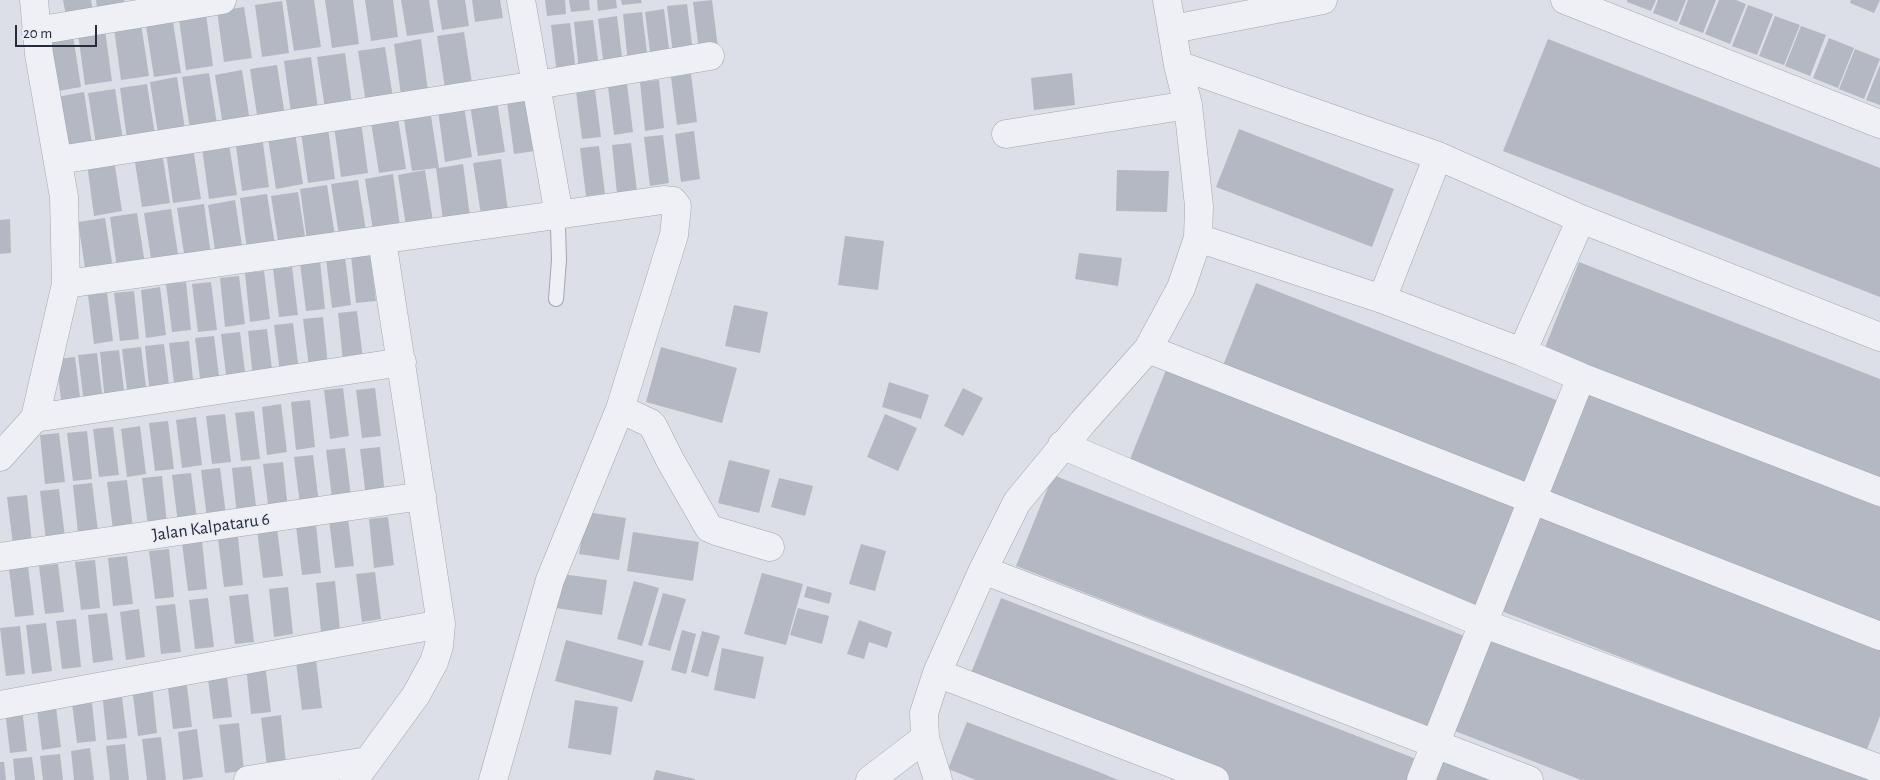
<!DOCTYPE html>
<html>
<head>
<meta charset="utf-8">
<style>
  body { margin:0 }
  #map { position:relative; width:1880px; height:780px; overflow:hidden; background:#dcdfe6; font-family:"Alegreya Sans",sans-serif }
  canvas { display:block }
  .scale { position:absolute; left:15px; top:25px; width:82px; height:22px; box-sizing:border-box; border:2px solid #262c3d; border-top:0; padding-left:6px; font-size:15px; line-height:18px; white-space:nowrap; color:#262c3d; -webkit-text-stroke:4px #ebeef4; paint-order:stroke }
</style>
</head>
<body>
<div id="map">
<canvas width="1880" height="780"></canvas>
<div class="scale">20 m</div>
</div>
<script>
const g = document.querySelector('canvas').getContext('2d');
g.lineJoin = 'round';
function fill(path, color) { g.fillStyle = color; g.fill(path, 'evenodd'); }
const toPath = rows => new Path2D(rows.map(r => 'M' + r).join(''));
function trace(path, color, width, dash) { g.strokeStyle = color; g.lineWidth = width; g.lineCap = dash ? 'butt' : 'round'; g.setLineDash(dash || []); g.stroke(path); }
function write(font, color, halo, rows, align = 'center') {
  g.font = font + ' "Alegreya Sans",sans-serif'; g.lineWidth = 4; g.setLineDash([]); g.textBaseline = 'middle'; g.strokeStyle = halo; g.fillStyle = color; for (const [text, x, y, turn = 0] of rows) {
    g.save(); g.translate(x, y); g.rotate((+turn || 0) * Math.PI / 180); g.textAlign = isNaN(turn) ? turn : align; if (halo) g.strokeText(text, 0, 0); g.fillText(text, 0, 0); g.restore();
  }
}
fill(toPath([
  [63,0,91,0,94,16,67,21],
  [96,0,124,0,125,10,98,14],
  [286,0,314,0,321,47,294,51],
  [325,0,353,0,359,44,332,48],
  [365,0,393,0,398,37,371,41],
  [401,0,429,0,434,32,407,36],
  [437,0,465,0,469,26,442,30],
  [472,0,500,0,503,18,475,22],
  [545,0,565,0,566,14,547,16],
  [569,0,589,0,590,10,571,12],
  [597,0,616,0,617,8,598,11],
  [621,0,641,0,642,3,622,5],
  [712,0,718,48,699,51,693,2],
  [1627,0,1656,0,1651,11,1627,2],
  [1658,0,1686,0,1677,22,1653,13],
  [1688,0,1716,0,1703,33,1679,24],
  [1719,0,1736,0,1746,4,1730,44,1705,34],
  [1851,0,1880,0,1874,13,1850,3],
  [282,1,289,53,262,57,255,5],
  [687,4,693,52,673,54,667,6],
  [1748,5,1773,14,1757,55,1732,46],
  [244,7,252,58,224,62,217,11],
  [664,9,670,57,651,60,645,12],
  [642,12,648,61,628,63,623,14],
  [206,14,213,66,186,70,179,19],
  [617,16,623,65,604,67,598,19],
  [1775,16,1800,25,1784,65,1759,56],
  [593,20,599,68,579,71,574,22],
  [173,22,181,73,154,77,146,26],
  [570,23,576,71,557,74,551,25],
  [141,24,149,76,121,80,114,28],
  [1801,26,1826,35,1810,76,1785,66],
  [105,30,112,81,85,85,78,34],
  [464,32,472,83,445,88,437,36],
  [73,36,81,87,53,92,46,40],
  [1829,38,1854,48,1838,88,1813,78],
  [421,39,428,91,401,95,394,44],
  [1548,39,1880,168,1880,297,1503,151],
  [385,47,393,98,366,103,358,51],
  [1855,49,1880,59,1864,99,1839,89],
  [345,53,352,104,325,109,317,57],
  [311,57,318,109,291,113,284,61],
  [277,65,285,116,258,121,250,69],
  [1880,65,1880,105,1866,100],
  [242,70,250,122,223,126,215,75],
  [209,73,217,124,190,129,182,77],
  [1072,73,1075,105,1034,110,1031,78],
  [691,74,697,122,677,125,671,77],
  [177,77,185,129,158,133,150,82],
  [659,80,664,128,645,131,640,82],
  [147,84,155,135,127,139,120,88],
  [627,84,633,132,614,135,608,87],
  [115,89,123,140,96,144,88,93],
  [595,89,601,137,582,139,576,91],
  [84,92,92,144,65,148,57,97],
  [534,98,542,150,514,154,507,102],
  [497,101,505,152,478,156,470,105],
  [464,106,472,157,445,162,438,110],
  [431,116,439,168,463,164,470,216,443,220,436,168,412,171,404,120],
  [398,118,406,169,379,173,371,122],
  [361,122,368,173,341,177,334,126],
  [328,128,335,179,308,183,301,132],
  [1239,129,1394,189,1372,247,1216,187],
  [694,131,700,179,681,182,675,134],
  [295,133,303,184,276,189,268,138],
  [663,135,669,183,650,186,644,137],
  [262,136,269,187,242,191,235,139],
  [631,143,637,191,617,194,612,145],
  [229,144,237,195,209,199,202,148],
  [599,146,605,194,586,196,580,148],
  [193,148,201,199,173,203,166,152],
  [162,152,170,203,142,207,134,156],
  [501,159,508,211,481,215,473,163],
  [114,160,122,211,94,216,87,164],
  [425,170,433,222,406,226,398,175],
  [1117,170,1169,171,1167,212,1116,211],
  [393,174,400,226,373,230,365,179],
  [358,180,366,231,339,235,331,184],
  [327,185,335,236,307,240,300,189],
  [298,192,306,243,279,247,271,196],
  [267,194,275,245,247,249,240,198],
  [235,200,243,252,216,256,208,205],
  [204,204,211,255,185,260,177,208],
  [171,209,179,260,152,265,144,213],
  [137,213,145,264,117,268,110,217],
  [105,218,113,269,86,274,78,222],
  [10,219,11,253,0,254,0,220],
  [845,236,884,241,878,290,838,285],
  [370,253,376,301,356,303,351,255],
  [1079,253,1122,258,1118,286,1075,279],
  [345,257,351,305,332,308,326,259],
  [320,261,325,309,306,311,300,263],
  [1579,262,1880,379,1880,487,1542,355],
  [292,267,298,315,279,317,273,269],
  [264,271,270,319,250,322,245,273],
  [239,276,245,324,225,327,220,278],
  [186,282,191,330,172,332,166,284],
  [211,282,217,330,198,332,192,284],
  [1256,283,1564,403,1530,488,1222,368],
  [160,287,166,335,146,338,141,290],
  [134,291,139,339,120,341,114,293],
  [107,293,113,341,94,344,88,295],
  [734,305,768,312,760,353,725,346],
  [357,311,363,359,343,361,338,313],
  [323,317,328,365,309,367,303,319],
  [293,323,299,371,280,373,274,325],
  [267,329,273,377,253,379,248,331],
  [240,332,246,380,227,382,221,334],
  [214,336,220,384,201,386,195,338],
  [189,341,194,389,175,391,169,343],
  [164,344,170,393,150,395,145,346],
  [141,347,147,395,128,398,122,349],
  [661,347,737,368,722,423,646,402],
  [119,350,125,398,105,401,100,352],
  [97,353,103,401,84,403,78,355],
  [75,357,81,405,62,407,56,359],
  [1166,370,1525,510,1486,609,1126,469],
  [889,382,929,395,921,419,882,407],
  [343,388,349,436,330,439,324,390],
  [375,388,381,436,362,438,356,390],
  [963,388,983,398,963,436,944,426],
  [1580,391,1880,507,1880,628,1539,496],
  [310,400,315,447,296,450,291,402],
  [281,404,287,452,267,455,262,407],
  [254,411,260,459,241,461,235,413],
  [225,414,231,462,212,464,206,416],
  [885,414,917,428,898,471,867,457],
  [196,417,202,465,182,468,176,420],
  [168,421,174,469,155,471,149,423],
  [140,426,146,474,127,477,121,429],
  [113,427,119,475,99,477,93,429],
  [87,431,92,479,73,481,67,433],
  [59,433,65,482,45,484,40,435],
  [380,447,385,495,366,497,360,449],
  [345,448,351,496,332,498,326,450],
  [313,455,319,503,300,505,294,457],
  [729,460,770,470,759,513,718,503],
  [283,462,288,510,269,512,263,464],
  [251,466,257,514,237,516,232,468],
  [220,468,226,515,207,518,201,470],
  [191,473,197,520,178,523,172,475],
  [1053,475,1472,639,1436,729,1016,566],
  [162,476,167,524,148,526,142,478],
  [779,478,813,486,805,516,771,507],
  [127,480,133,528,113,530,107,482],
  [92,483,98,531,78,533,73,485],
  [59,489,65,537,46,540,40,491],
  [27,495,32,543,13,545,7,497],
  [1535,511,1880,645,1880,716,1866,752,1496,609],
  [586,512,626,518,619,560,579,554],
  [388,517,394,565,374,568,369,519],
  [348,518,354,566,335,568,329,520],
  [316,524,321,573,302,575,296,526],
  [277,528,283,576,263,578,257,530],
  [633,532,699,542,693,581,627,571],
  [238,537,243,585,224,587,218,539],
  [202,541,207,589,188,591,182,543],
  [861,544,886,551,875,591,849,584],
  [169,549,174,597,155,599,149,551],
  [127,556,133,604,113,606,108,558],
  [95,560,100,608,81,610,75,562],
  [58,564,64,612,45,614,39,566],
  [28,566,34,615,15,617,9,569],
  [375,572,381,619,362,622,356,574],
  [762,573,803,584,786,645,744,634],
  [561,574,607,580,602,615,556,608],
  [335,581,340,629,321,632,316,583],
  [634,581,659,588,642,646,617,639],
  [807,586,832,593,829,604,804,597],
  [288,587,293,634,274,637,269,589],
  [663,593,686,599,670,651,648,645],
  [248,594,254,642,235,644,229,596],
  [208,598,214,647,195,649,189,600],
  [1001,598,1424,762,1417,780,1230,780,969,678],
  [175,604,181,652,161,654,156,606],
  [798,608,829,616,822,644,790,635],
  [139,609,145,657,126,660,120,612],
  [107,613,113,660,93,663,88,615],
  [76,619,81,667,62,669,56,621],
  [859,620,892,632,887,648,869,642,864,659,847,654],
  [46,623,52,671,32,674,26,625],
  [20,626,25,674,6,676,0,628],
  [1486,629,1872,780,1581,780,1535,762,1447,728],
  [682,630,696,634,686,674,671,670],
  [702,631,720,636,708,677,691,672],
  [566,640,644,661,632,702,555,681],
  [722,648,764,657,755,699,714,690],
  [316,660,322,708,302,710,296,662],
  [265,664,271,712,251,714,246,666],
  [226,669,232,717,213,719,207,671],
  [186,678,192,727,173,729,167,680],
  [152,685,157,733,138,736,132,687],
  [121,689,127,738,107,740,102,692],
  [91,693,96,741,77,743,71,695],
  [55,699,61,747,42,750,36,702],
  [575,700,618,707,611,755,568,748],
  [22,708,27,751,10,753,5,710],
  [281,715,286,764,267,766,261,718],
  [967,722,1099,772,1118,780,976,780,948,769],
  [239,723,244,771,225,773,219,725],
  [197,729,203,777,183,780,178,732],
  [161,737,166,780,147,780,142,739],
  [125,744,129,780,110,780,106,746],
  [90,748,94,780,74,780,71,751],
  [60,754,63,780,43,780,40,756],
  [32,757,35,780,15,780,13,759],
  [1437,759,1490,780,1429,780],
  [0,762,4,762,6,780,0,780],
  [656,770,695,779,695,780,653,780]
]), '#b3b8c3');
const service = toPath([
  [556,299,559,260,558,227,559,215]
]);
const minor = toPath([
  [521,0,559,215],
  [1173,29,1323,0],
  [36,31,222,0],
  [1178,65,1438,156,1581,219,1880,337],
  [1006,134,1188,105],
  [59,160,537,85,710,56],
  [1198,238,1382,299,1522,352,1581,377,1880,492],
  [66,284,663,200,673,201,677,206,674,235,620,409,550,580,493,780],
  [1382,299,1438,156],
  [1148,349,1880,636],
  [1522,352,1581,219],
  [620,409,650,423,653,426,670,460,709,528,716,531,770,547],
  [35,418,402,362],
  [1062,445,1482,623,1880,769],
  [0,457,35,418,66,284,64,197,39,54,34,0],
  [0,557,422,496],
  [983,570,1529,780],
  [937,673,1215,780],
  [0,705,441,624,382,240],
  [248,780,368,761],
  [354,780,416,695,434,662,439,646,441,624],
  [870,780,925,738],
  [938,780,925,738,924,713,937,673,983,570,1017,502,1083,422,1148,349,1181,288,1198,238,1199,206,1188,105,1178,65,1167,0],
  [1421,780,1581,377]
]);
const tertiary = toPath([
  [1565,0,1880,124]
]);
trace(service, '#a2a6b0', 16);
trace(minor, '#a2a6b0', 29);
trace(tertiary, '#a2a6b0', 29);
trace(service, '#eef0f5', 14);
trace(minor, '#eef0f5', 28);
trace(tertiary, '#eef0f5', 28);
write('18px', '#262c3d', '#ebeef4', [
  ["Jalan Kalpataru 6",211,527,-8]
]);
</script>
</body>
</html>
